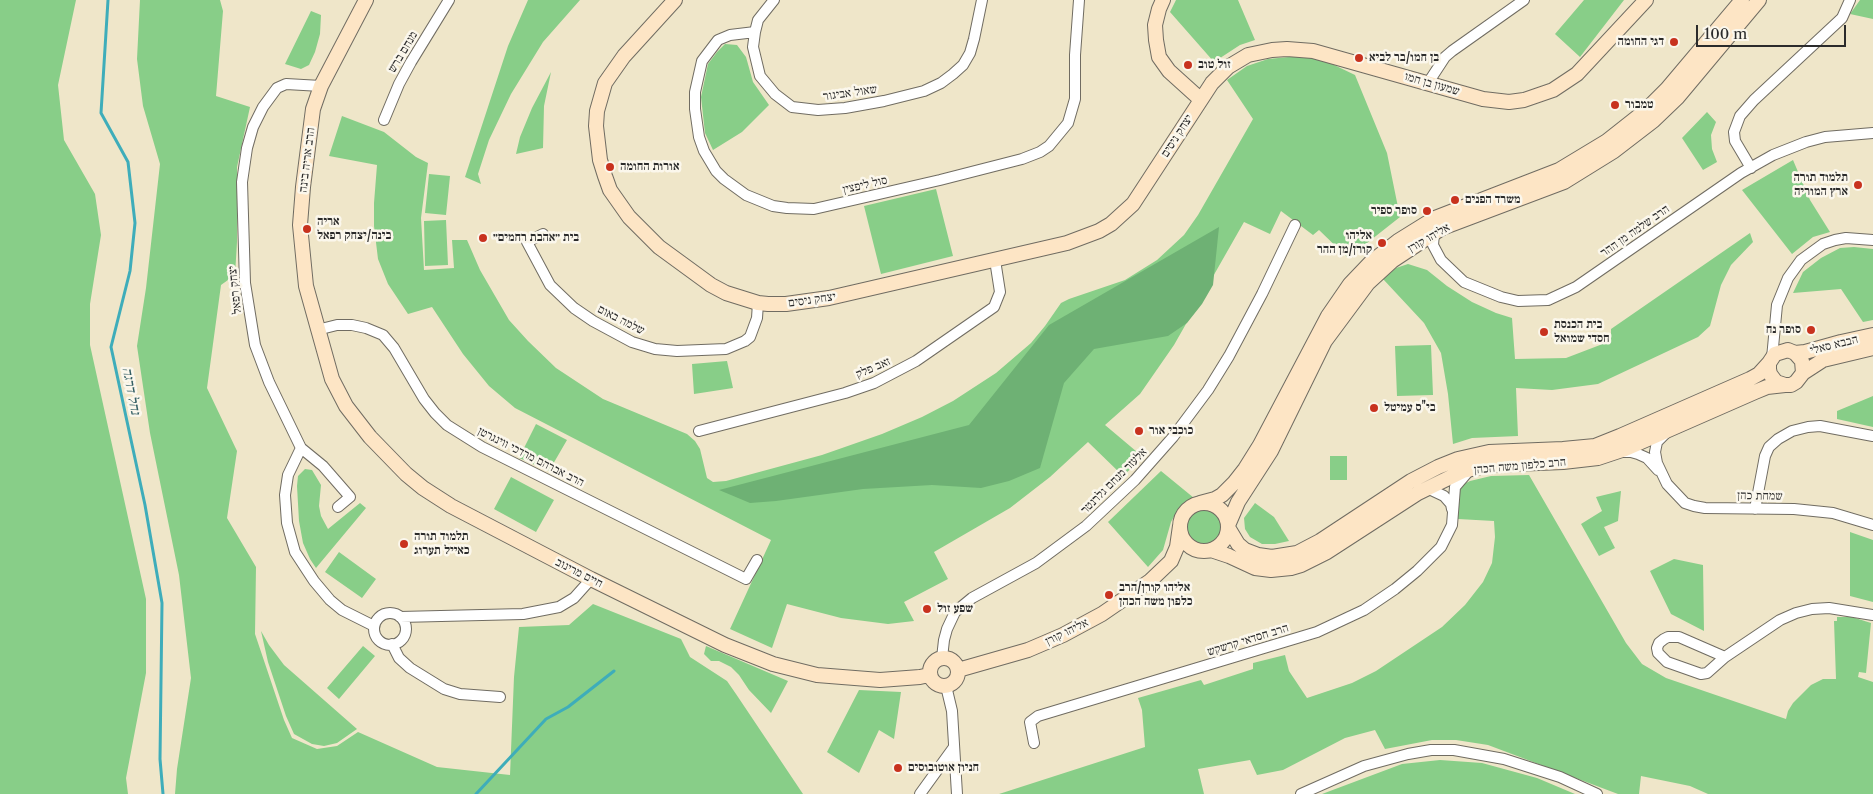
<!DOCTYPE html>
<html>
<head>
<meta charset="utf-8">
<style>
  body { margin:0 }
  #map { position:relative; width:1873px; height:794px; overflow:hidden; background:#efe6c9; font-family:"Libre Caslon Text",serif }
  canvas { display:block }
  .scale { position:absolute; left:1696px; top:25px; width:150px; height:22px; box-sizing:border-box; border:2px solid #2b2b2b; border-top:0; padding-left:6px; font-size:15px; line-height:18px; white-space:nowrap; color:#2b2b2b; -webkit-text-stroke:4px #fbf7ec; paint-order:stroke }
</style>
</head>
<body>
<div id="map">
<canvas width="1873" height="794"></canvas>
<div class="scale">100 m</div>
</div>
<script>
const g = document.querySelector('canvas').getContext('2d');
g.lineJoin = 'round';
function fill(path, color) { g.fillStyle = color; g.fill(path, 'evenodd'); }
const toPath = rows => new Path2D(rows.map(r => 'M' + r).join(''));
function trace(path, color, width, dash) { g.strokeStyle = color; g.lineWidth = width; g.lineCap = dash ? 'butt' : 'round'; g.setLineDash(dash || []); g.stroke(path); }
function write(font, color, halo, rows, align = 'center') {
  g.font = font + ' "Libre Caslon Text","Frank Ruhl Libre",serif'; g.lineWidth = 5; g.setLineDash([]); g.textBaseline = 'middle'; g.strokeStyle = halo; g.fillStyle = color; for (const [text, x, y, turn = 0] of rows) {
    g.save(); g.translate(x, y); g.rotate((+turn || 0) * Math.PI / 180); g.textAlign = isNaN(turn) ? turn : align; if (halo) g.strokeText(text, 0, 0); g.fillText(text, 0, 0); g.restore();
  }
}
fill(toPath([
  [0,0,76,0,58,85,64,140,95,194,101,235,90,304,90,345,146,599,146,673,126,778,128,794,0,794],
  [140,0,220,0,223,11,216,96,250,107,237,167,237,242,235,275,221,285,207,388,237,451,227,518,256,567,255,634,284,720,292,738,317,749,337,746,358,732,437,767,510,775,514,677,519,627,569,625,593,604,681,639,690,657,727,681,736,694,803,794,175,794,177,769,191,678,179,575,150,433,137,346,146,288,160,164,143,106,137,59],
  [528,0,580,0,543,42,511,94,489,140,478,174,481,184,465,177,508,46],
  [1176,0,1238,0,1255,40,1240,45,1214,62,1170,12],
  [1584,0,1624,0,1580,57,1555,34],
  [1860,0,1873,0,1873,19,1850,14],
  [311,11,321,15,320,34,315,52,309,65,301,69,285,64],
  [725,44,737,45,746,57,753,82,769,105,742,132,713,150,705,133,701,97,708,64,717,52],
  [1289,57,1307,57,1330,63,1355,75,1387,153,1400,217,1348,258,1319,230,1313,235,1281,211,1270,234,1244,222,1174,345,1140,394,1105,425,1143,457,1123,476,1088,442,1050,477,1010,508,934,552,948,579,904,602,914,621,888,624,841,618,787,604,772,648,730,629,771,540,515,408,489,386,463,354,432,307,408,314,388,284,378,259,374,226,374,203,377,165,329,156,342,116,384,132,416,157,428,163,421,218,424,270,454,268,452,240,467,240,480,270,509,320,528,341,556,368,603,399,687,434,695,441,700,449,707,478,713,482,726,481,822,455,882,434,922,417,953,401,996,373,1031,343,1045,326,1061,303,1069,299,1125,280,1157,260,1184,235,1198,215,1253,119,1227,80,1247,66,1268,59],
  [551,72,544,106,543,148,516,154,520,137,532,108],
  [1707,112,1716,122,1711,135,1712,149,1717,162,1703,170,1682,138],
  [1793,160,1810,200,1830,232,1813,237,1792,254,1742,190],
  [429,174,450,176,446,215,425,213],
  [936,189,953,256,881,274,864,206],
  [446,220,448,265,425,266,424,221],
  [1750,233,1753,242,1731,265,1721,285,1710,326,1698,337,1598,384,1552,390,1516,388,1518,436,1472,438,1453,444,1448,394,1441,353,1424,323,1383,279,1396,268,1408,264,1427,270,1447,286,1472,302,1496,313,1512,318,1515,359,1566,358,1600,345,1611,338,1611,329],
  [1854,247,1873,249,1873,320,1863,322,1841,289,1793,293,1803,272,1821,258,1840,248],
  [1431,345,1433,395,1397,396,1395,346],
  [727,361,733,388,694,394,692,364],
  [1873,396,1873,427,1837,419,1837,411],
  [536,424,567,440,549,471,519,458],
  [1330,456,1347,456,1347,480,1330,480],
  [305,469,312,470,321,485,319,506,321,516,328,529,360,503,366,508,316,568,310,559,303,543,299,521,297,486,298,476],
  [1161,471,1194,498,1185,502,1178,509,1171,522,1163,550,1148,567,1108,522],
  [1529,475,1626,643,1642,664,1666,678,1786,719,1788,711,1793,703,1811,685,1823,679,1836,679,1834,621,1837,621,1837,617,1852,617,1871,623,1866,673,1859,672,1858,677,1873,682,1873,794,1708,794,1690,786,1641,776,1639,794,1618,794,1488,745,1456,740,1432,740,1385,749,1375,730,1345,738,1283,770,1257,775,1250,760,1198,769,1204,794,999,794,1145,747,1142,710,1138,698,1201,680,1204,685,1253,669,1253,663,1285,655,1289,671,1307,698,1352,683,1376,671,1442,627,1465,605,1483,582,1492,563,1495,537,1494,521,1458,519,1457,491,1460,486,1470,481,1491,476],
  [511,477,554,500,536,532,494,509],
  [1621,491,1618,521,1604,527,1615,548,1599,556,1581,524,1602,511,1596,497],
  [1255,503,1274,517,1289,541,1275,544,1262,544,1250,537,1245,529,1244,518],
  '1184 527a20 20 0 1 1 40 0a20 20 0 1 1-40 0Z',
  [1850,532,1873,540,1873,602,1850,596],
  [339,552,376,579,362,598,325,572],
  [1674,559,1703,565,1704,631,1671,614,1650,571],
  [261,631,269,645,284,665,357,729,337,743,324,746,312,744,294,734,286,716,268,662],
  [363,646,375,656,339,699,327,688],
  [706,646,788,681,771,713,749,690,739,675,731,667,719,661,711,661,704,654],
  [859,690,901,692,894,739,879,730,859,773,827,752],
  [1440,760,1482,763,1537,778,1575,794,1322,794,1402,764]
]), '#88ce88');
fill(toPath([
  [1219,227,1213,285,1202,304,1187,323,1168,336,1094,349,1064,383,1040,468,1009,481,981,488,932,485,863,489,776,501,750,503,719,490,969,425,1049,325]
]), '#6eb174');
trace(toPath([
  [108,0,101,113,128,162,135,223,130,271,111,347,145,505,162,603,160,759,163,794],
  [476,794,546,719,568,707,614,671]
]), '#3eadba', 3);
const street = toPath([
  [774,0,758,20,755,32,753,47,760,76,775,94,792,107,818,110,845,108,884,101,924,91,941,83,953,74,963,65,970,53,974,39,982,0],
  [755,32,730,35,718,40,702,61,695,92,695,109,699,137,704,151,716,171,724,179,746,195,773,206,787,208,814,209,940,180,1022,159,1040,152,1049,146,1068,123,1075,99,1075,55,1079,0],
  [1428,83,1445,57,1452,51,1524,0],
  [321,86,286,84,277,88,263,107,253,127,247,148,242,182,245,283,255,345,269,382,301,448,323,466,350,497,338,507],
  [384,120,399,84,411,62,449,0],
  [1751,168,1735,141,1734,132,1740,116,1754,100,1842,18,1850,0],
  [1434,233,1433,245,1441,260,1464,282,1501,297,1518,301,1548,300,1576,287,1741,173,1773,155,1806,142,1825,137,1873,133],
  [543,234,527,242,550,285,574,308,593,321,632,342,655,349,677,351,726,349,745,341,750,337,757,318,758,303],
  [317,330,337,325,352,325,366,328,383,335,394,348,424,399,435,413,447,425,482,447,746,579,757,560],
  [1772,358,1777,305,1788,278,1801,260,1823,244,1835,240,1846,238,1873,240],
  [699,431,845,393,874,383,916,361,994,307,1000,292,995,260],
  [1666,433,1657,442,1655,452,1657,463,1667,484,1685,503,1694,506,1705,508,1794,509,1833,513,1873,525],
  [301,448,288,475,285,495,287,523,295,552,314,581,330,600,342,610,374,626],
  [1621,452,1631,452,1638,454,1647,458,1658,470],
  [1427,488,1444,496,1451,504,1452,509],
  [1755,509,1765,456,1769,447,1778,439,1792,431,1808,427,1820,426,1873,436],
  '374 629a16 16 0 1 1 32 0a16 16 0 1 1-32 0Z',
  [400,617,523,614,559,607,574,598,591,579],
  [392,644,399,658,410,668,444,689,460,694,500,697],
  [1725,657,1679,637,1668,637,1664,639,1659,643,1657,648,1658,653,1667,662,1701,674,1707,673,1725,657,1780,620,1796,613,1812,609,1829,608,1873,615],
  [942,658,944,640,947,629,955,612,972,598,1036,563,1086,526,1135,480,1173,437,1208,390,1229,356,1262,294,1295,225],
  [946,686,952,711,957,794],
  [1034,743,1030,722,1038,716,1317,632,1364,610,1395,589,1417,571,1441,547,1452,525,1455,487,1467,473],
  [920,794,954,747],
  [1301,794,1364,766,1408,754,1431,750,1454,750,1504,759,1560,777,1597,794]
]);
const secondary = toPath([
  [366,0,321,86,313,109,303,187,300,225,306,286,332,379,346,406,370,437,406,474,423,488,451,506,591,579,725,645,773,664,817,675,880,680,920,677,929,675],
  [675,0,624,56,605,83,597,111,596,126,600,160,605,176,610,190,629,217,659,247,711,285,726,293,758,303,768,304,786,304,829,298,1067,243,1099,231,1111,224,1133,204,1212,83,1228,67,1248,55,1272,50,1287,49,1313,51,1483,99,1509,102,1524,100,1553,90,1577,74,1646,0],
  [1163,0,1159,9,1155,25,1156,40,1159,57,1169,71,1200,99],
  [1795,353,1805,352,1841,342,1873,335],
  [1803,373,1823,360,1873,348],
  '1180 527a24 24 0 1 1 48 0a24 24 0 1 1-48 0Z',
  [1200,503,1215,499,1222,495,1234,483,1245,469,1260,445,1328,316,1350,284,1371,262,1398,241,1435,218,1559,170,1607,141,1645,111,1667,89,1742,0],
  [1229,523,1238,502,1271,451,1325,341,1368,283,1392,261,1442,228,1564,182,1614,151,1653,121,1677,98,1759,0],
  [1229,529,1238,544,1245,550,1258,555,1272,557,1297,553,1320,541,1411,481,1438,467,1458,459,1489,452,1563,449,1595,446,1620,436,1750,379,1759,374,1769,363],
  [1211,550,1229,556,1255,568,1271,570,1291,568,1301,565,1327,552,1418,493,1463,471,1490,465,1563,462,1598,458,1625,449,1755,392,1767,387,1785,385,1791,385,1796,382,1803,373,1802,361,1795,353,1788,350,1775,354,1769,363,1769,369,1770,374,1776,382,1785,385],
  '930 672a14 14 0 1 1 28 0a14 14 0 1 1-28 0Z',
  [958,670,1028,650,1063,635,1102,614,1150,581,1171,561,1177,547,1180,526]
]);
trace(street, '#706c62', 12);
trace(secondary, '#706c62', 16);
trace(street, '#fff', 10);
trace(secondary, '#fde5c5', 14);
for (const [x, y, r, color] of [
  [1674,42,5,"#c8321e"],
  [1359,58,5,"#c8321e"],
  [1188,65,5,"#c8321e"],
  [1615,105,5,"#c8321e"],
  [610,167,5,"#c8321e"],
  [1858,185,5,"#c8321e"],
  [1455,200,5,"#c8321e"],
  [1427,211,5,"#c8321e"],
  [307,229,5,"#c8321e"],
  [483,238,5,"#c8321e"],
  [1382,243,5,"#c8321e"],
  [1811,330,5,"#c8321e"],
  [1544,332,5,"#c8321e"],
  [1374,408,5,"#c8321e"],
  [1139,431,5,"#c8321e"],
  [404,544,5,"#c8321e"],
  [1109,595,5,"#c8321e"],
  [927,609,5,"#c8321e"],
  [898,768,5,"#c8321e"]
]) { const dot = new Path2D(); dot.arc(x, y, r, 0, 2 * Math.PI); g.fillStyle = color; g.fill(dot); trace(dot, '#fbf7ec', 2); }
write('bold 12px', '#2b2b2b', '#fbf7ec', [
  ["דגי החומה",1664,42,"right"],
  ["בן חמו/בר לביא",1369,58],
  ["זול טוב",1198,65],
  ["טמבור",1625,105],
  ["אורות החומה",620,167],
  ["תלמוד תורה",1848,178,"right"],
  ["ארץ המוריה",1848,192,"right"],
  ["משרד הפנים",1465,200],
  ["סופר ספיר",1417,211,"right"],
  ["אריה",317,222],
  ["בינה/יצחק רפאל",317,236],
  ["אליהו",1372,236,"right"],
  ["קורן/מן ההר",1372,250,"right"],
  ["בית ״אהבת רחמים״",493,238],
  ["בית הכנסת",1554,325],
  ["חסדי שמואל",1554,339],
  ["סופר נח",1801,330,"right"],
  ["בי\"ס עמיטל",1384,408],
  ["כוכבי אור",1149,431],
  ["תלמוד תורה",414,537],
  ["כאייל תערוג",414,551],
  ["אליהו קורן/הרב",1119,588],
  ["כלפון משה הכהן",1119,602],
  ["שפע זול",937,609],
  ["חניון אוטובוסים",908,768]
], 'left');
write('12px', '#2b2b2b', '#fbf7ec', [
  ["מנחם ברש",403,52,-59],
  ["שמעון בן חמו",1432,84,16],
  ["שאול אביגור",850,93,-8],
  ["יצחק ניסים",1177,136,-57],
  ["הרב אריה בינה",307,160,-83],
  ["סול ליפצין",865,185,-13],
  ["הרב שלמה מן ההר",1635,231,-35],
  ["אליהו קורן",1429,238,-30],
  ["יצחק רפאל",235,290,-96],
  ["יצחק ניסים",812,300,-8],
  ["שלמה באום",621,320,27],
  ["הבבא סאלי",1834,345,-14],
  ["זאב פלק",873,368,-23],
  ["הרב אברהם מרדכי ווינגרטן",531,457,27],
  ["הרב כלפון משה הכהן",1520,466,-5],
  ["אלעזר מנחם גלרנטר",1114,481,-45],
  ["שמחת כהן",1760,496,1],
  ["חיים מרינוב",579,573,27],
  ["אליהו קורן",1067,632,-26],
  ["הרב חסדאי קרשקש",1248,640,-17]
]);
write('italic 14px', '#335f64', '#fbf7ec', [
  ["נחל דרגה",131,391,79]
]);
</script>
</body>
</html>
